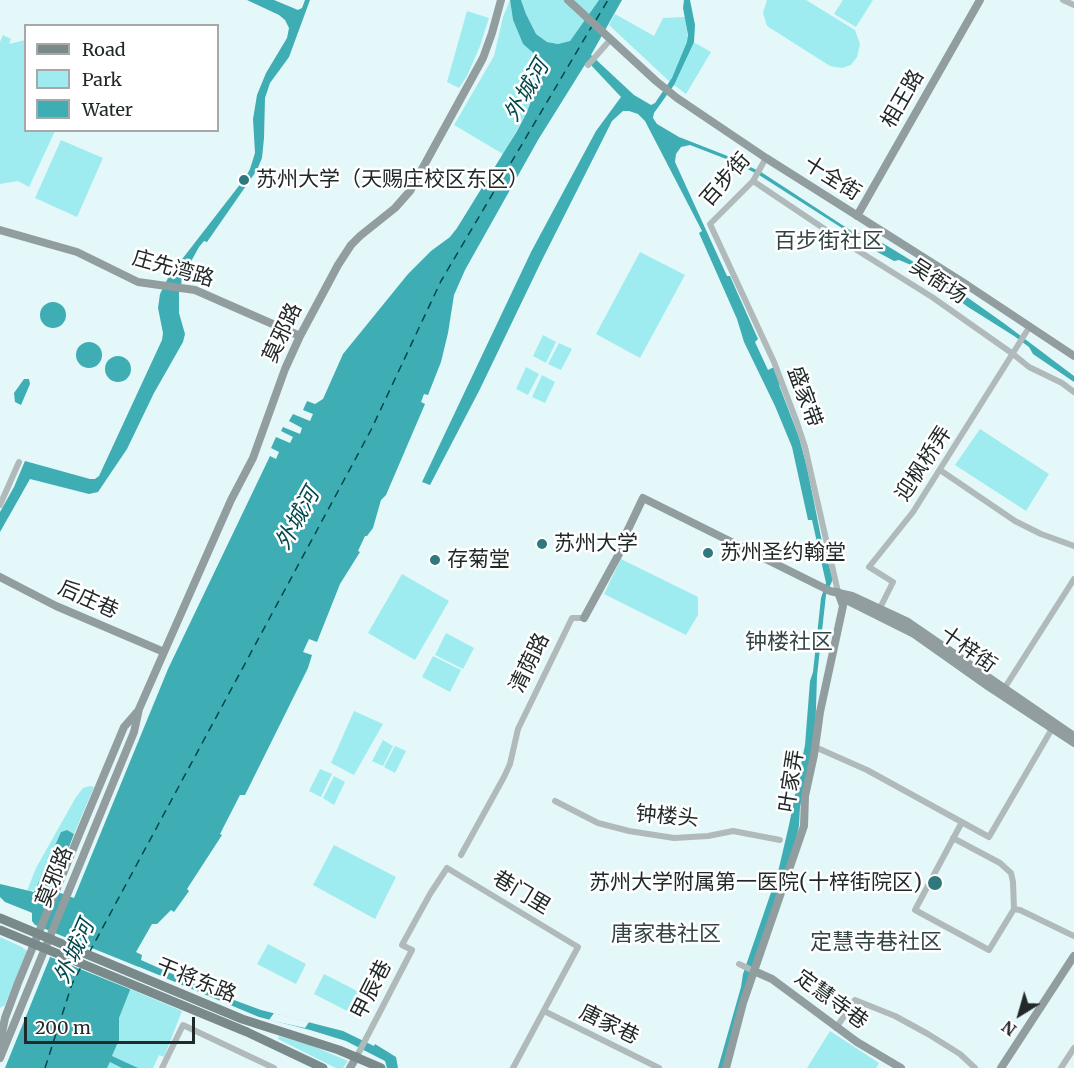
<!DOCTYPE html>
<html>
<head>
<meta charset="utf-8">
<style>
  body { margin:0 }
  #map { position:relative; width:1074px; height:1068px; overflow:hidden; background:#e4f8f9; font-family:Merriweather,serif }
  canvas { display:block }
  .legend { position:absolute; left:24px; top:24px; width:195px; height:108px; box-sizing:border-box; background:#fff; border:2px solid #a7a9a9; margin:0; padding:8px 10px; list-style:none; font-size:18px; color:#222929 }
  .legend li { display:flex; align-items:center; gap:12px; height:30px }
  .legend b { width:30px; border:2px solid #a7a9a9 }
  .north { position:absolute; left:990px; top:984px; width:60px; height:60px; -webkit-text-stroke:4px #fff; paint-order:stroke; rotate:217deg; font-size:16px; font-weight:700; line-height:24px; text-align:center; color:#222929 }
  .north::after { content:''; display:block; margin:auto; width:21px; height:27px; background:#222929; clip-path:polygon(50% 0,100% 100%,50% 72%,0 100%) }
  .scale { position:absolute; left:24px; top:1017px; width:171px; height:27px; box-sizing:border-box; border:3px solid #222929; border-top:0; padding-left:8px; font-size:18px; line-height:21px; white-space:nowrap; color:#222929; -webkit-text-stroke:4px #fff; paint-order:stroke }
</style>
</head>
<body>
<div id="map">
<canvas width="1074" height="1068"></canvas>
<ul class="legend">
<li><b style="height:8px;background:#7a898a"></b>Road</li>
<li><b style="height:16px;background:#9eecf0"></b>Park</li>
<li><b style="height:16px;background:#3fadb4"></b>Water</li>
</ul>
<div class="north">N</div>
<div class="scale">200 m</div>
</div>
<script>
const g = document.querySelector('canvas').getContext('2d');
g.lineJoin = 'round';
function fill(path, color) { g.fillStyle = color; g.fill(path, 'evenodd'); }
const toPath = rows => new Path2D(rows.map(r => 'M' + r).join(''));
function trace(path, color, width, dash) { g.strokeStyle = color; g.lineWidth = width; g.lineCap = dash ? 'butt' : 'round'; g.setLineDash(dash || []); g.stroke(path); }
function write(font, color, halo, rows, align = 'center') {
  g.font = font + ' Merriweather,"Noto Sans SC",serif'; g.lineWidth = 5; g.setLineDash([]); g.textBaseline = 'middle'; g.strokeStyle = halo; g.fillStyle = color; for (const [text, x, y, turn = 0] of rows) {
    g.save(); g.translate(x, y); g.rotate((+turn || 0) * Math.PI / 180); g.textAlign = isNaN(turn) ? turn : align; if (halo) g.strokeText(text, 0, 0); g.fillText(text, 0, 0); g.restore();
  }
}
fill(toPath([
  [510,0,513,20,523,44,539,58,539,74,526,114,503,154,454,125,494,56,503,17],
  [521,0,599,0,570,41,558,44,547,42,536,34,526,14],
  [767,0,806,0,855,30,860,44,857,57,851,65,842,68,830,66,767,26,763,13],
  [843,0,873,0,856,27,834,14],
  [467,11,489,18,480,46,467,76,459,88,447,82],
  [615,14,654,36,663,18,685,17,688,39,711,52,686,94,670,82,609,25],
  [3,35,11,39,9,44,25,40,26,130,55,131,29,187,18,181,0,184,0,42],
  [61,140,103,158,77,217,35,198],
  [640,252,685,275,640,358,596,334],
  [543,335,556,342,546,363,533,356],
  [559,343,572,349,561,370,548,364],
  [526,367,539,374,528,395,516,389],
  [542,375,555,382,545,403,532,397],
  [980,429,1049,474,1026,511,955,465],
  [621,559,698,597,698,615,686,635,604,594],
  [402,574,449,601,415,660,368,633],
  [446,633,474,648,463,669,435,655],
  [433,656,461,670,450,692,422,677],
  [354,711,383,724,354,775,331,763],
  [383,740,393,746,383,766,372,761],
  [395,746,406,751,395,773,384,767],
  [320,769,332,774,321,797,309,791],
  [334,776,345,782,334,805,323,798],
  [90,786,94,787,74,834,67,830,61,832,35,890,27,891,36,868,76,797,83,788],
  [334,845,396,877,375,919,313,885],
  [0,937,22,947,27,951,5,1005,0,1008],
  [268,944,306,964,296,984,257,964],
  [324,974,363,994,353,1014,314,994],
  [130,989,182,1011,164,1057,159,1055,153,1068,107,1068,119,1040,119,1018],
  [830,1031,879,1063,876,1068,807,1068],
  [279,1036,313,1046,348,1061,343,1068,336,1068,278,1039]
]), '#9eecf0');
fill(toPath([
  [247,0,274,0,298,10,302,8,305,0,310,0,289,57,270,83,265,98,264,138,262,158,257,170,207,242,204,241,199,247,183,276,179,293,179,313,185,334,183,342,154,393,127,449,98,492,89,494,30,479,0,532,0,512,14,487,25,461,90,479,95,479,99,476,162,340,163,333,158,308,160,294,169,276,245,178,250,169,255,153,253,119,257,95,266,73,287,38,289,28,285,20,279,15],
  [510,0,521,0,526,14,536,34,547,42,558,44,570,41,599,0,622,0,591,55,634,95,651,105,655,103,672,78,687,42,688,35,683,8,684,0,690,0,695,25,694,42,674,85,654,113,653,118,657,124,679,137,725,155,761,172,853,232,854,230,868,239,871,236,940,278,1005,324,1074,376,1074,382,1033,354,1029,347,1014,336,968,307,911,265,899,260,894,261,870,248,859,237,856,237,759,175,734,162,690,145,681,147,676,154,675,162,727,276,730,276,737,292,758,339,755,342,768,370,774,367,781,384,779,385,799,437,807,467,822,542,833,579,826,595,817,676,815,740,800,807,799,826,791,862,724,1068,718,1068,741,987,743,974,778,872,789,825,805,745,810,681,813,672,821,598,826,583,812,520,808,520,792,447,775,406,744,342,737,319,699,233,702,231,645,121,638,114,629,111,623,111,612,121,541,262,480,389,430,485,422,482,531,252,596,131,621,97,589,63,586,63,538,140,465,270,454,295,448,333,441,362,428,395,424,394,421,402,425,404,386,495,381,500,373,528,367,536,365,536,358,551,360,552,340,584,317,642,309,639,303,652,312,655,308,668,245,795,240,795,220,834,222,835,187,889,189,891,174,912,171,910,157,924,152,924,136,952,142,955,141,960,215,993,261,1010,343,1031,374,1046,375,1044,396,1057,398,1068,387,1068,385,1061,346,1041,310,1030,259,1017,139,967,119,1018,119,1040,112,1056,138,1068,122,1068,110,1062,107,1068,5,1068,59,935,35,925,32,921,32,913,30,912,5,902,0,897,0,884,34,892,61,832,67,830,74,834,52,890,74,898,168,669,270,456,276,459,279,452,271,448,276,437,290,443,293,437,281,431,283,427,300,434,302,428,289,421,293,414,310,421,313,414,303,410,307,401,315,404,323,399,343,354,408,274,431,251,450,237,457,228,517,131,526,114,536,88,539,58,523,44,513,20],
  '40 315a13 13 0 1 1 26 0a13 13 0 1 1-26 0Z',
  '76 355a13 13 0 1 1 26 0a13 13 0 1 1-26 0Z',
  '105 369a13 13 0 1 1 26 0a13 13 0 1 1-26 0Z',
  [24,379,29,379,30,384,21,405,15,402,14,393]
]), '#3fadb4');
fill(toPath([
  [30,923,161,976,160,979,141,971,132,990,48,956,56,936,34,928],
  [274,1013,290,1017,309,1022,305,1028,269,1020]
]), '#e4f8f9');
trace(toPath([
  [596,20,608,0],
  [89,953,371,430,441,281,592,26],
  [45,1068,72,984,81,967]
]), '#02484b', 1.5, [8, 6]);
trace(toPath([
  [1063,0,1074,5],
  [588,65,611,39],
  [766,158,753,181,710,224,774,362,796,420,805,447,838,592],
  [753,181,844,242,932,297,1013,354,1029,367,1062,383,1074,392],
  [940,470,1015,521,1041,534,1074,546],
  [0,505,19,462],
  [880,608,893,582,869,567,913,512,1030,326],
  [1002,692,1074,579],
  [815,747,867,770,989,837,1053,727],
  [555,801,598,823,629,831,674,838,708,836,733,831,780,840],
  [962,822,915,910,989,950,1014,909,1020,910,1074,936],
  [953,838,1000,863,1011,873,1013,882,1014,909],
  [461,855,504,777,510,764,518,729,572,618,584,618],
  [739,964,754,971],
  [544,1011,659,1068],
  [836,1028,855,1000,895,1016,928,1034,960,1054,975,1068],
  [357,1056,412,950,402,945,430,894,447,868,578,947,513,1068],
  [162,1068,183,1025,274,1068],
  [1061,1068,1074,1048]
]), '#b1baba', 6);
trace(toPath([
  [568,0,656,81,677,98,766,158,967,285,1074,356],
  [857,216,980,0],
  [0,230,77,252,138,282,195,290,300,336],
  [0,577,56,606,164,652],
  [841,595,844,599,914,634,989,687,1074,743],
  [584,618,619,554,623,540,643,498,822,587,830,591,852,596,908,622,1074,736],
  [754,971,772,979,857,1042,901,1068],
  [0,1043,5,1018,18,983,83,825,124,727,137,712],
  [0,1058,134,732,139,709,231,500,253,458,285,369,300,336,338,265,351,245,360,236,395,208,410,191,483,58,492,33,501,0],
  [350,1068,357,1056],
  [726,1068,743,1003,804,826,805,796,814,755,820,712,843,606,838,592],
  [1001,1068,1074,956]
]), '#919d9e', 8);
trace(toPath([
  [0,918,242,1019,339,1050,381,1068],
  [0,930,247,1032,323,1068]
]), '#7a898a', 9);
for (const [x, y, r, color] of [
  [244,180,6,"#2f787d"],
  [542,544,6,"#2f787d"],
  [708,553,6,"#2f787d"],
  [435,560,6,"#2f787d"],
  [935,883,8,"#2f787d"]
]) { const dot = new Path2D(); dot.arc(x, y, r, 0, 2 * Math.PI); g.fillStyle = color; g.fill(dot); trace(dot, '#fff', 2); }
write('21px', '#222929', '#fff', [
  ["相王路",903,99,-60],
  ["十全街",832,179,32],
  ["百步街",726,180,-49],
  ["庄先湾路",173,269,16],
  ["吴衙场",938,282,33],
  ["莫邪路",283,333,-65],
  ["盛家带",804,397,70],
  ["迎枫桥弄",924,464,-57],
  ["后庄巷",88,600,24],
  ["十梓街",968,650,35],
  ["清荫路",530,663,-64],
  ["叶家弄",792,781,-81],
  ["钟楼头",667,817,5],
  ["莫邪路",55,877,-68],
  ["巷门里",521,893,31],
  ["干将东路",196,981,22],
  ["甲辰巷",372,990,-63],
  ["定慧寺巷",831,1000,36],
  ["唐家巷",609,1025,26]
]);
write('21px', '#222929', '#fff', [
  ["苏州大学（天赐庄校区东区）",256,180],
  ["苏州大学",554,544],
  ["苏州圣约翰堂",720,553],
  ["存菊堂",447,560],
  ["苏州大学附属第一医院(十梓街院区)",922,883,"right"]
], 'left');
write('italic 22px', '#02484b', '#fff', [
  ["外城河",527,91,-60],
  ["外城河",298,519,-61],
  ["外城河",75,952,-66]
]);
write('22px', '#344445', '#fff', [
  ["百步街社区",829,242],
  ["钟楼社区",789,643],
  ["唐家巷社区",666,935],
  ["定慧寺巷社区",876,943]
]);
</script>
</body>
</html>
